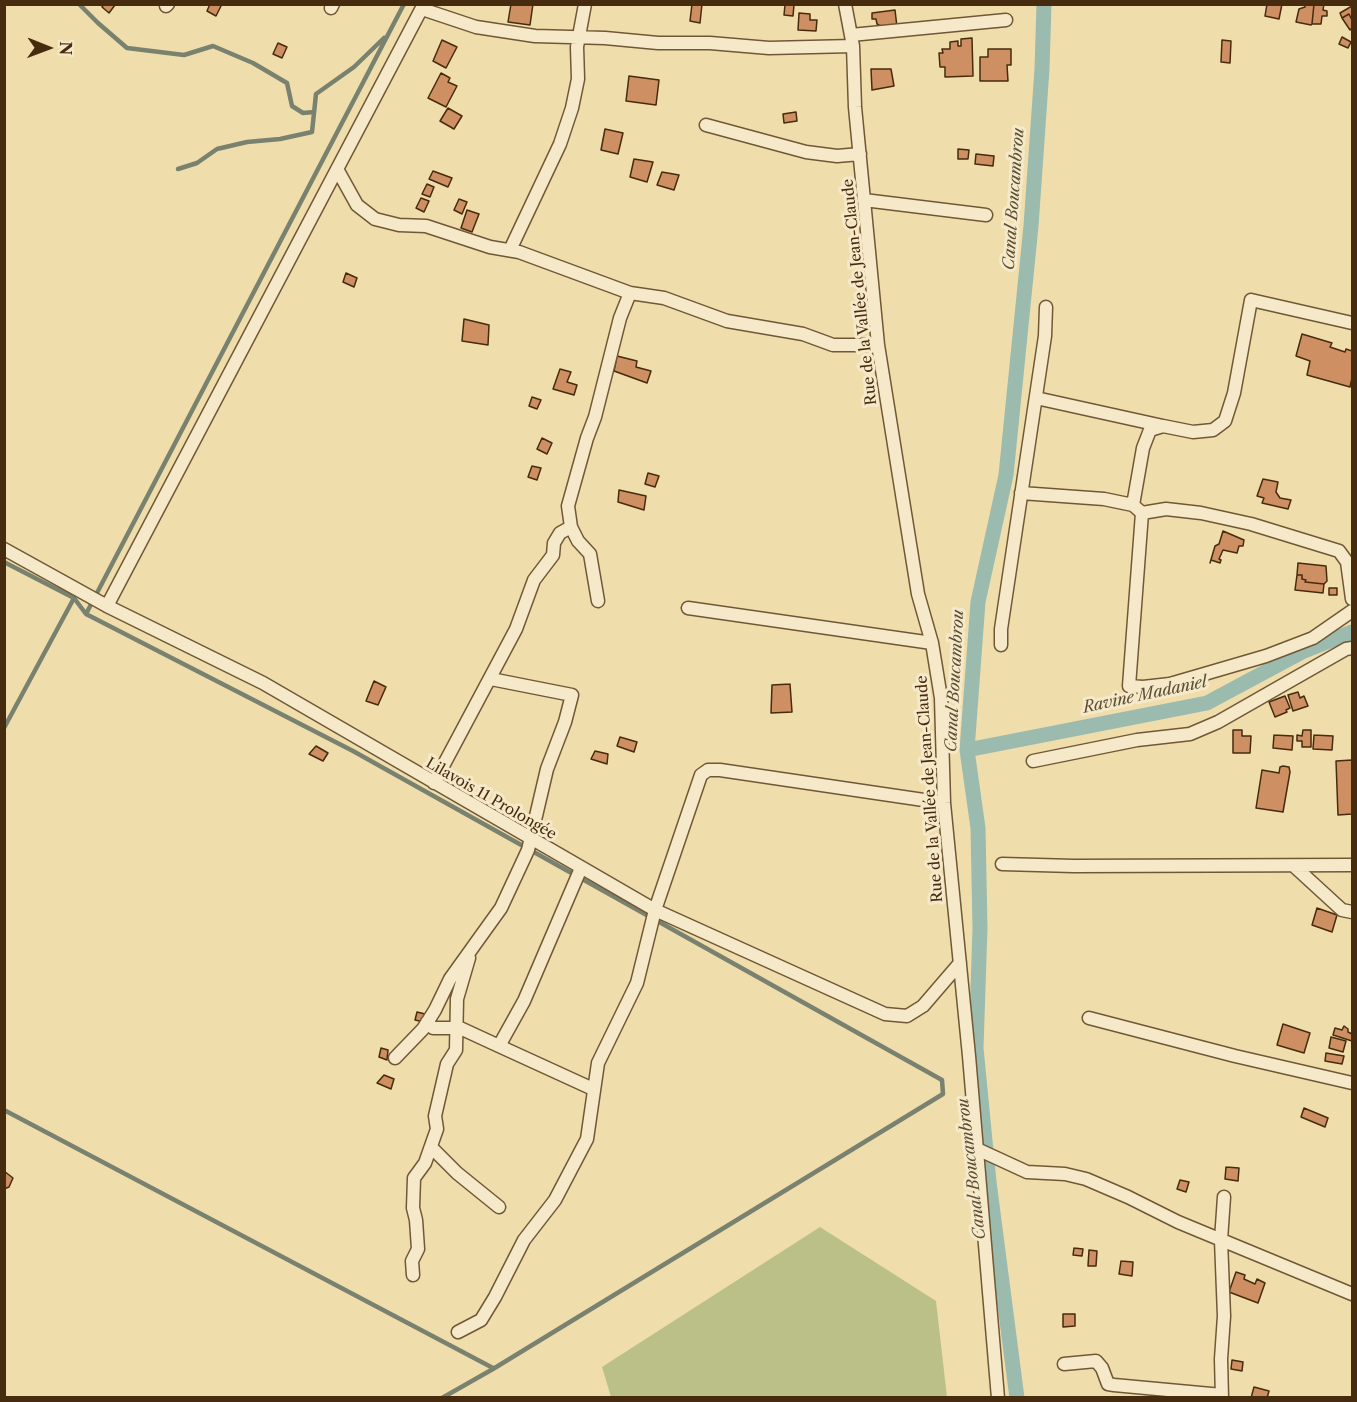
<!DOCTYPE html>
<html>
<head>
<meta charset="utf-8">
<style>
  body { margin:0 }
  #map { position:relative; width:1357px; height:1402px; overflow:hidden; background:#f0ddac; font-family:"Libre Caslon Text",serif }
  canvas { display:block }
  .frame { position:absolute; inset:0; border:6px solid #462b0e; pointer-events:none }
  .north { position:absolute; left:18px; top:18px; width:60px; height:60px; -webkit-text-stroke:4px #f5e9c9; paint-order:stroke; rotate:91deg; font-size:16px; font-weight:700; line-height:24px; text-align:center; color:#462b0e }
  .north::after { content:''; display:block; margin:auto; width:21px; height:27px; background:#462b0e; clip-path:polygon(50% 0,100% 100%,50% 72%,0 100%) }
</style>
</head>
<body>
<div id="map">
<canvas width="1357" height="1402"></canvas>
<div class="frame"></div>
<div class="north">N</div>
</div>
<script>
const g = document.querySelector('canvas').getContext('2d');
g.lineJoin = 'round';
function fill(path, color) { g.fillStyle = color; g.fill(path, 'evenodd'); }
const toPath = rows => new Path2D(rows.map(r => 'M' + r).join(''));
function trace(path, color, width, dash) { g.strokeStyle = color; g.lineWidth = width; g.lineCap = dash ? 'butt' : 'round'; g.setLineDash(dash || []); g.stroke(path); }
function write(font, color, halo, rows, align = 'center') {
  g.font = font + ' "Libre Caslon Text",serif'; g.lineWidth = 6; g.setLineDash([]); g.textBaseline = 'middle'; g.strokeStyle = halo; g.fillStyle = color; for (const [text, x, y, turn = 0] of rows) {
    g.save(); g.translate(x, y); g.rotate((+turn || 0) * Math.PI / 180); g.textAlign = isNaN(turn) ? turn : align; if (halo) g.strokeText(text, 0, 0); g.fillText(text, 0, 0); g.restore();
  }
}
fill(toPath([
  [820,1227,936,1301,947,1397,611,1397,602,1367]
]), '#bbc089');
trace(toPath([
  [79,4,98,23,127,48,184,55,213,46,253,63,287,83,292,106,303,113,314,112],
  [178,169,197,163,217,149,247,142,280,139,312,132,316,94,354,67,384,38],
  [4,562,74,598,86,614,353,751,942,1080,943,1094,493,1369,442,1398],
  [86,614,404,4],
  [4,728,74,598],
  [4,1110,493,1368]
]), '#79816f', 4.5);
trace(toPath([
  [967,750,1207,703,1304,651,1352,632],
  [1017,1398,989,1182,976,1048,980,928,978,828,967,750,978,602,1006,475,1031,226,1042,69,1044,4]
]), '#9bbbaf', 15);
const building = toPath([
  [104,4,114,4,115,5,109,13,102,7,104,4],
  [210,4,222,4,216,16,207,11,210,4],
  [511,4,533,4,530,25,508,22,511,4],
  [692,4,702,4,700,23,690,21,692,4],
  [1267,4,1282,4,1279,19,1265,16,1267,4],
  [1305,4,1314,4,1312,24,1311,25,1296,22,1299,9,1305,7,1305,4],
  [1314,4,1324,4,1323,10,1327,11,1327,16,1322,16,1321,24,1312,24,1314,4],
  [785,5,794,5,793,16,784,15,785,5],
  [1352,6,1352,20,1349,14,1342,18,1340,13,1352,6],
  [895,10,897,27,882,27,877,24,876,19,872,19,872,13,895,10],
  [799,13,810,14,810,20,817,20,816,31,798,30,799,13],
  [1349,14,1352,20,1352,28,1350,30,1342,18,1349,14],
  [1342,37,1351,42,1348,48,1339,44,1342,37],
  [972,38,973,76,945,77,945,67,940,67,939,53,943,53,942,49,950,49,950,42,958,41,958,46,961,46,961,39,972,38],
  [442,40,457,47,446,68,433,61,442,40],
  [1222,40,1231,41,1230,63,1221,62,1222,40],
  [278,43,287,47,282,58,273,54,278,43],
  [988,49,1011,49,1011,65,1007,65,1008,81,980,81,980,57,988,57,988,49],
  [871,69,891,69,894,86,872,90,871,69],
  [441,73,450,78,448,82,457,86,446,107,428,98,441,73],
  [629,76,659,80,656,105,626,101,629,76],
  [448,108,462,116,454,129,440,121,448,108],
  [796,112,797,121,784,123,783,114,796,112],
  [605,129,623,133,618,154,601,150,605,129],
  [958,149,969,150,968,159,958,159,958,149],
  [976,154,994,156,993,166,975,164,976,154],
  [634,159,653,162,647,182,630,177,634,159],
  [433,171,452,178,448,187,429,179,433,171],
  [662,172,679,175,674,190,657,185,662,172],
  [427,184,434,187,430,197,422,194,427,184],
  [421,198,429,201,424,212,416,208,421,198],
  [459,199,467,202,462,214,454,210,459,199],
  [467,210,479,214,472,232,461,228,467,210],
  [346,273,357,278,354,287,343,282,346,273],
  [464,319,489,325,488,345,462,341,464,319],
  [1302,334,1332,343,1330,347,1345,352,1346,349,1352,351,1352,378,1350,387,1307,375,1310,361,1296,356,1302,334],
  [617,356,637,361,636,367,651,371,647,383,614,371,617,356],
  [560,369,571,372,567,382,577,385,574,395,553,389,560,369],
  [532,397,541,400,537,409,529,406,532,397],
  [542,438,552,443,547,454,537,449,542,438],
  [532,466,541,468,537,480,528,477,532,466],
  [648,473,659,476,655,487,645,484,648,473],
  [1263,479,1278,482,1276,492,1280,498,1291,500,1288,509,1262,503,1264,498,1257,496,1263,479],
  [619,490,646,496,644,510,618,502,619,490],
  [1223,531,1244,540,1243,546,1239,546,1237,553,1223,550,1219,559,1221,560,1220,563,1211,560,1210,563,1215,546,1219,544,1223,531],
  [1298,563,1326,566,1327,581,1324,584,1305,582,1306,580,1302,579,1302,575,1297,575,1298,563],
  [1297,575,1302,575,1302,579,1306,580,1305,582,1324,584,1323,593,1295,590,1297,575],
  [1329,588,1337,588,1337,595,1329,595,1329,588],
  [374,681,386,687,378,705,366,701,374,681],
  [790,684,792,712,771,713,772,685,790,684],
  [1298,692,1300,698,1304,696,1308,706,1293,711,1288,695,1298,692],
  [1285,696,1290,708,1286,710,1287,712,1275,717,1269,702,1285,696],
  [1233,730,1242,730,1242,736,1251,736,1250,753,1233,753,1233,730],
  [1303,730,1311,730,1311,747,1302,747,1302,741,1297,741,1297,735,1302,736,1303,730],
  [1274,735,1293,736,1292,750,1273,748,1274,735],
  [1314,735,1333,736,1332,750,1313,749,1314,735],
  [620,737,637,742,634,752,617,746,620,737],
  [316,746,328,753,323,761,309,754,316,746],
  [595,751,608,754,607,764,591,759,595,751],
  [1352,760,1352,814,1338,815,1336,761,1352,760],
  [1283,766,1289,767,1290,772,1283,812,1256,808,1262,770,1279,773,1280,767,1283,766],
  [1317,908,1337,915,1332,932,1312,925,1317,908],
  [417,1012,425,1014,424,1022,415,1020,417,1012],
  [1283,1024,1310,1033,1304,1053,1277,1045,1283,1024],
  [1344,1026,1348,1029,1348,1032,1352,1034,1352,1041,1333,1035,1335,1028,1342,1030,1344,1026],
  [1331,1037,1346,1041,1343,1052,1329,1048,1331,1037],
  [381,1048,388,1050,387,1060,379,1057,381,1048],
  [1326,1053,1344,1056,1342,1064,1325,1061,1326,1053],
  [384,1075,394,1079,391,1089,377,1083,384,1075],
  [1304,1108,1328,1118,1325,1127,1301,1117,1304,1108],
  [1226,1167,1239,1168,1238,1181,1225,1179,1226,1167],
  [4,1171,13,1178,9,1187,4,1189,4,1171],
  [1180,1180,1189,1182,1186,1192,1177,1189,1180,1180],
  [1074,1248,1083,1249,1082,1256,1073,1255,1074,1248],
  [1089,1250,1097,1251,1096,1266,1088,1266,1089,1250],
  [1121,1261,1133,1262,1132,1276,1119,1274,1121,1261],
  [1236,1272,1245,1275,1244,1279,1255,1284,1257,1279,1265,1283,1258,1303,1229,1292,1236,1272],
  [1063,1314,1075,1314,1075,1326,1063,1327,1063,1314],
  [1232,1360,1243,1362,1242,1371,1231,1369,1232,1360],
  [1254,1387,1269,1391,1267,1398,1251,1398,1254,1387]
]);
fill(building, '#ce8f63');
trace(building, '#462b0e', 1.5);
const minor = toPath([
  [845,4,853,46,855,107,878,345,918,594,932,643,941,698,944,803,969,1056,998,1398],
  [166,6,168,4],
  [331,8,333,4],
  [422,9,476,27,535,36,605,38,658,43,710,43,769,48,853,46],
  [851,35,1006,20],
  [706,125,806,152,837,156,860,154],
  [337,169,357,205,375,219,399,225,426,226,490,247,519,252,630,293,664,298,727,321,803,334,833,345,878,345],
  [864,200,986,215],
  [510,250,560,144,572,108,578,79,577,47,585,4],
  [1036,398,1163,426],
  [1021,493,1104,499,1133,505,1142,513,1129,686,1143,687,1170,684,1266,656,1313,638,1352,611],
  [1133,505,1143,448,1150,430,1163,426,1193,432,1213,430,1225,421,1234,393,1251,300,1352,323],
  [1142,513,1166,509,1201,513,1251,524,1339,551,1347,562,1352,599],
  [4,549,107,606,263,683,655,910,885,1014,907,1016,923,1006,960,963],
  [598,601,590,554,578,541,571,527,568,506,587,438,595,417,620,318,630,293],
  [107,606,424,4],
  [688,608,932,643],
  [1001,645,1001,629,1045,336,1046,307],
  [1033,761,1137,740,1190,734,1218,722,1346,649,1352,648],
  [434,783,516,629,534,580,553,555,554,543,560,533,571,527],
  [1002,864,1074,866,1352,865],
  [1294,866,1342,910,1352,912],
  [1089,1018,1235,1056,1352,1083],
  [427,1022,433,1028,460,1028,499,1046,524,1001,581,868],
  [499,1046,593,1089],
  [395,1058,423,1029,435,1010,450,979,501,908,528,850,547,769,565,722,572,695,491,679],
  [431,1147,457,1173,499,1207],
  [977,1149,1027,1172,1065,1174,1086,1179,1128,1197,1178,1222,1352,1294],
  [413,1275,412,1261,418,1249,416,1220,413,1208,414,1178,425,1163,437,1129,435,1116,447,1064,456,1050,457,999,469,958],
  [458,1332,481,1320,495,1297,524,1240,555,1200,587,1139,598,1063,637,983,655,910,701,775,708,770,720,770,944,803],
  [1064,1364,1096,1361,1102,1368,1108,1384,1114,1385,1222,1395],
  [1222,1398,1221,1359,1224,1316,1221,1240,1224,1197]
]);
trace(minor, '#705836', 15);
trace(minor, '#f5e9c9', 12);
write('15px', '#462b0e', '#f5e9c9', [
  ["Rue de la Vallée de Jean-Claude",860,292,-96],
  ["Rue de la Vallée de Jean-Claude",930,789,-94],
  ["Lilavois 11 Prolongée",491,799,30]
]);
write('italic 16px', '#5b4f36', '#f5e9c9', [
  ["Canal Boucambrou",1014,199,-86],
  ["Canal Boucambrou",955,681,-87],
  ["Ravine Madaniel",1145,695,-12],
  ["Canal Boucambrou",972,1169,-97]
]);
</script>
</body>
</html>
